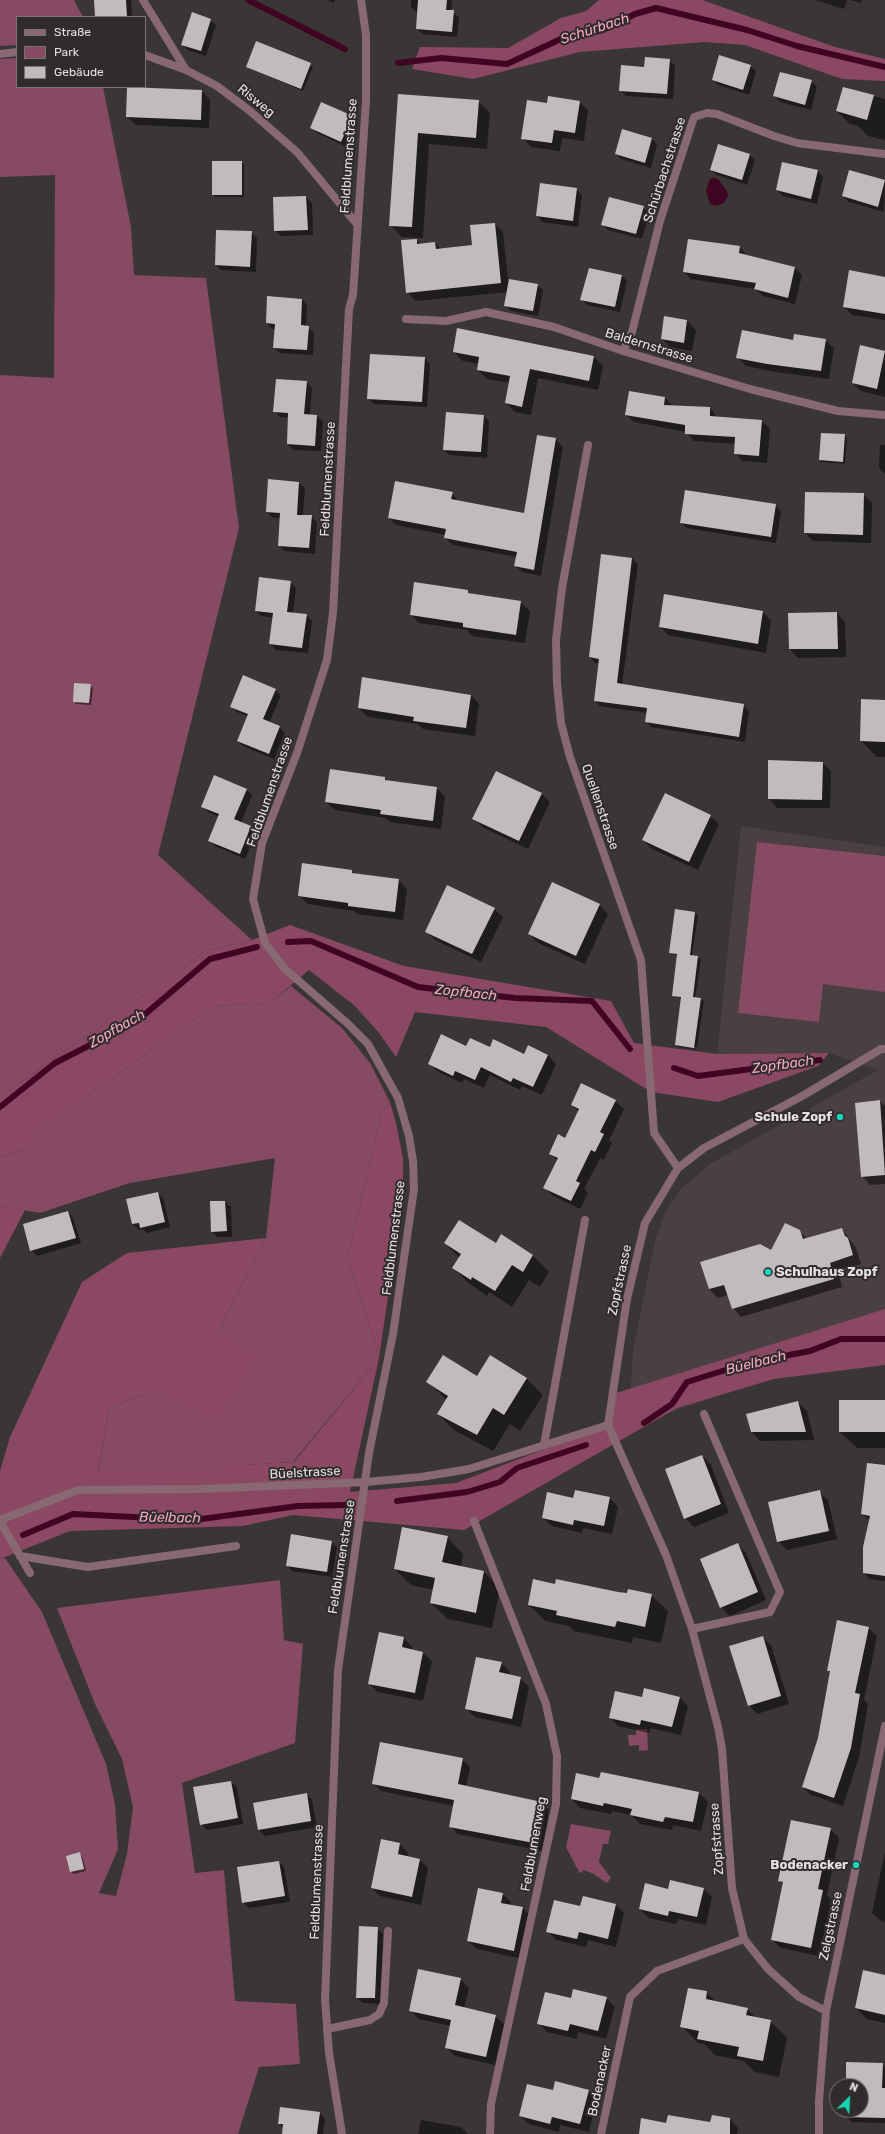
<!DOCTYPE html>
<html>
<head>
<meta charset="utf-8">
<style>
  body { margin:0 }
  #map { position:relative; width:885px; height:2134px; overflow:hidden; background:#3a3537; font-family:Rubik,sans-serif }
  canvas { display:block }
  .legend { position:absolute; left:16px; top:16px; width:130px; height:72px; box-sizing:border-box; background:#302b2d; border:1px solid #787375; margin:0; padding:5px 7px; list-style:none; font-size:12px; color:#e3e0e1 }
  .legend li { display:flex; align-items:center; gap:8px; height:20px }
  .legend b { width:20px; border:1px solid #787375 }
  .north { position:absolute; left:829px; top:2078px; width:40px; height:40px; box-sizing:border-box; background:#302b2d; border:1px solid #787375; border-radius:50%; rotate:24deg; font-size:11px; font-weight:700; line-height:16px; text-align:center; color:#e3e0e1 }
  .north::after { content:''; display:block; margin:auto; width:14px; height:18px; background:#15d5b3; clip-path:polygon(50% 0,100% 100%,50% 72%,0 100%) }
</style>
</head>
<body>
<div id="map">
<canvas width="885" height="2134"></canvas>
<ul class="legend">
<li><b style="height:5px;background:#876873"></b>Straße</li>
<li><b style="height:11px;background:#864a62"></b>Park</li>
<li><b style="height:11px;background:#c1bbbd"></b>Gebäude</li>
</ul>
<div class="north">N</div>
</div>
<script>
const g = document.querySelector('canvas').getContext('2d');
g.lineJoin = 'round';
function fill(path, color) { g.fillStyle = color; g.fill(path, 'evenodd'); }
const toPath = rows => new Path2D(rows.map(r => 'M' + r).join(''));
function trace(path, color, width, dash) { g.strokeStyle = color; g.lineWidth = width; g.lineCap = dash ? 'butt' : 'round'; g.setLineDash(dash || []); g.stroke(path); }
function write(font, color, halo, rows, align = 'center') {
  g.font = font + ' Rubik,sans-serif'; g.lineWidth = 4; g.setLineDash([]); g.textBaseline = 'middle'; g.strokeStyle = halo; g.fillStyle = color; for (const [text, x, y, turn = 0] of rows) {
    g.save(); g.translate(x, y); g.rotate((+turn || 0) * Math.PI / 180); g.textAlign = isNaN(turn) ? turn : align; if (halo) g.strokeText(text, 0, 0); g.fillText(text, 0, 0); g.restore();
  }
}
fill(toPath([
  [741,826,885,847,885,1340,629,1426,633,1349,655,1242,665,1212,682,1188,710,1164,878,1070,829,1053,717,1054]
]), '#4a3f43');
fill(toPath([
  [0,0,74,0,83,17,17,17,17,45,0,46],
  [17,58,17,87,103,87,131,227,134,275,206,278,239,528,158,855,252,940,205,951,0,1097,0,375,54,378,55,175,0,177,0,59],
  [757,842,885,856,885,992,823,984,819,1022,738,1013],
  [291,986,342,1028,370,1063,390,1102,382,1112,348,1256,379,1358,293,1462,98,1474,109,1408,154,1390,218,1331,266,1238,275,1158,130,1183,40,1213,0,1206,0,1157,24,1149,43,1127,213,1006,270,1003],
  [5,1558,42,1612,106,1764,115,1804,118,1849,99,1893,116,1896,127,1854,133,1807,122,1759,95,1704,57,1608,280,1580,284,1640,303,1644,295,1743,182,1783,195,1873,224,1870,235,2001,296,2004,300,2064,259,2067,238,2134,0,2134,0,1559],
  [636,1729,647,1729,648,1750,639,1751,639,1745,629,1746,628,1735,636,1735],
  [571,1824,611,1831,608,1844,603,1844,599,1862,611,1878,607,1883,592,1873,583,1870,582,1873,579,1872,566,1847]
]), '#864a62');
fill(toPath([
  [599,0,702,0,835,47,885,59,885,81,842,79,745,45,704,42,580,52,473,79,412,69,420,47,508,48,561,18,586,11],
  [290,925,404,966,611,1001,634,1043,717,1054,829,1053,818,1066,718,1102,651,1092,546,1027,415,1012,396,1057,379,1033,355,1006,309,970,270,1003,213,1006,43,1127,24,1149,0,1157,0,1097,205,951,252,940],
  [390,1102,396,1123,403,1159,403,1194,379,1358,350,1492,456,1483,608,1425,613,1394,885,1309,885,1365,774,1379,677,1408,464,1530,293,1515,243,1526,70,1531,0,1559,0,1471,10,1437,82,1282,127,1253,266,1238,218,1331,256,1355,239,1391,215,1421,154,1390,109,1408,98,1473,294,1462,379,1358,348,1256,382,1112],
  [0,1206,25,1210,0,1258]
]), '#8a4863');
fill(toPath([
  [713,178,718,179,727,191,728,196,724,203,717,206,710,204,706,191,710,179]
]), '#410524');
fill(toPath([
  [95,0,131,0,132,17,96,17],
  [327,0,335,0,334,3],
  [411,0,452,0,451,11,459,17,457,37,423,34,417,29,418,13,411,7],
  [815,0,847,0,844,9],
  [850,0,862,0,861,3],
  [210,20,216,25,206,56,188,50,182,44],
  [257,42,313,67,303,91,247,67],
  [669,60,675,66,673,99,626,96,620,90,645,68],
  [750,66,756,71,749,95,718,85,713,80],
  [811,81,817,87,811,110,780,102,775,96],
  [843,88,885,99,885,140,868,136,858,126,850,124,837,111],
  [202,91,210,100,209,128,136,125,127,117],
  [399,95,478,101,490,113,487,149,429,144,423,238,402,237,390,225],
  [579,102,588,110,584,141,562,138,560,151,531,147,523,138,548,104],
  [352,117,358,123,347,147,317,133,311,127],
  [622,130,652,139,657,145,651,168,621,159,616,154],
  [750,155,755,160,747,185,717,175,711,170],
  [242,162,244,165,244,197,216,197,213,194],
  [818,171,823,177,817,204,783,196,777,190],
  [850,171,885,181,884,212,849,202,843,196],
  [541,184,576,189,582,195,578,227,542,222,537,216],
  [306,197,312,203,313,235,281,236,275,230,274,198],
  [643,207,649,213,642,239,608,230,602,224],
  [495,224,503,232,508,280,537,285,543,290,538,316,511,311,505,305,508,292,416,301,407,292,416,240,421,244,435,243,441,249,473,246],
  [251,232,257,238,256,272,221,270,216,265],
  [740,247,747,256,795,268,802,275,795,304,763,296,755,289,691,279,684,272],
  [621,275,627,281,620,312,587,305,582,300],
  [885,278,885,320,852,315,844,306],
  [302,300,307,305,306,327,314,332,313,355,280,353,274,348,275,329,272,329,267,323],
  [665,317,687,321,696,330,692,351,670,347,662,339],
  [458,329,594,357,603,366,598,390,538,378,531,415,515,412,506,403,510,383,487,379,478,370,479,364,463,361,454,352],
  [825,340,834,348,829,379,776,372,746,366,737,357],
  [861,347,885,352,885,397,861,391,853,383],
  [424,358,430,364,427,407,374,404,368,398],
  [306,382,312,388,310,415,317,416,323,422,321,451,293,450,288,444,289,418,280,417,274,411],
  [665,398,673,406,710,408,717,417,762,421,770,429,767,463,743,461,735,453,736,444,694,441,686,432,634,422,626,415],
  [484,416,489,421,487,458,449,455,444,449],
  [844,435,847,438,845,464,822,462,820,460],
  [556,439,563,447,541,576,522,572,515,565,517,557,453,545,445,538,446,535,396,525,389,518,452,493,459,502,524,514],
  [880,445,885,445,885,474,879,468],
  [299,483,305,488,303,516,311,516,317,522,315,554,285,551,279,546,281,518,273,518,267,512],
  [863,494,872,503,871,543,813,541,805,533],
  [775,505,781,511,776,543,687,528,681,523],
  [632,558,638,564,622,685,743,705,749,711,745,742,651,727,646,721,647,713,600,706,595,701,600,663,595,663,590,657],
  [290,582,296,588,293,613,306,615,312,621,308,653,276,650,270,644,274,618,261,616,256,611],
  [467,591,471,595,521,602,530,611,525,643,472,636,467,630,419,623,411,615],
  [763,612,771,621,766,653,668,635,660,626],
  [837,613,845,622,846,657,798,658,790,649],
  [90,685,93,688,91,705,76,704,74,701],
  [275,690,281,695,269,723,279,727,285,733,274,759,243,746,238,741,248,716,237,712,231,706],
  [471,695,479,704,475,736,423,729,418,724,368,717,359,708],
  [885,701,885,757,877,757,861,741],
  [769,761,822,763,831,771,830,808,777,808,769,799],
  [496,772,542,794,550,802,528,849,482,827,474,819],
  [385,778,388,781,437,788,445,797,441,829,390,822,385,818,335,810,326,802],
  [246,790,252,795,241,823,250,827,256,833,245,859,215,846,209,841,219,817,208,812,203,806],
  [710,816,719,824,698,870,652,849,643,840],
  [352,871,355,874,399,880,407,889,403,920,357,914,354,911,308,904,299,896],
  [599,905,608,914,585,964,538,943,529,934],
  [494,909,503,917,481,962,435,940,426,931],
  [695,913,698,915,692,956,701,959,695,998,704,1001,697,1047,677,1044,677,1046,676,1044,682,999,673,995,678,956,670,953],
  [529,1046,548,1055,556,1064,542,1095,522,1086,520,1090,490,1075,484,1088,464,1079,462,1083,438,1072,429,1063,467,1047,490,1048,525,1055],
  [677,1046,697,1049,697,1050,678,1047],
  [615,1101,624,1109,609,1140,612,1143,604,1160,600,1158,584,1189,588,1193,580,1209,553,1196,545,1188,558,1161,550,1153,566,1139,579,1112,572,1105],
  [880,1101,885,1106,885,1184,870,1185,862,1176],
  [157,1193,163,1198,170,1227,147,1233,143,1229,139,1230,133,1224],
  [211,1202,225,1202,231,1207,232,1237,217,1237,212,1232],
  [68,1212,73,1218,81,1243,37,1256,31,1250],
  [842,1229,856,1248,861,1264,838,1271,842,1287,741,1317,733,1308,728,1295,718,1298,709,1289,772,1251,799,1231,807,1239],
  [501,1236,533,1256,549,1272,540,1287,529,1280,512,1307,489,1292,487,1296,470,1284,453,1268,460,1258,445,1243,496,1244],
  [477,1377,527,1379,543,1395,520,1431,510,1424,493,1451,454,1430,438,1414,447,1400,428,1382],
  [885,1401,885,1448,857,1448,840,1432],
  [798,1402,807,1411,814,1440,760,1441,752,1432],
  [702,1456,711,1465,729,1513,694,1527,685,1518],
  [885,1466,885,1581,870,1579,864,1573,870,1520,862,1514],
  [819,1492,828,1500,837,1539,787,1550,778,1541],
  [610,1498,618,1507,612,1534,583,1528,582,1533,552,1526,543,1518,574,1499],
  [447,1537,463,1554,461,1567,484,1572,500,1588,492,1628,448,1619,431,1603,434,1590,411,1585,395,1569],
  [331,1542,337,1547,332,1577,292,1571,287,1565],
  [737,1544,746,1553,766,1600,730,1616,721,1607],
  [556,1585,618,1593,651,1595,668,1611,661,1643,633,1637,632,1643,574,1631,569,1626,545,1621,529,1605],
  [868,1628,877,1636,864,1700,868,1704,859,1757,843,1806,811,1795,803,1787,819,1738,831,1673,828,1670],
  [762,1637,771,1645,789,1704,757,1714,749,1705],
  [404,1638,412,1647,412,1650,423,1653,432,1661,423,1701,378,1692,369,1683],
  [501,1663,510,1672,509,1676,520,1678,529,1687,521,1727,475,1717,466,1709],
  [679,1697,688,1706,681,1735,650,1728,649,1733,618,1726,610,1717,643,1699],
  [462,1759,470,1767,466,1787,542,1803,549,1810,542,1851,458,1834,450,1826,454,1806,381,1791,373,1783],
  [601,1773,699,1793,708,1802,701,1831,673,1825,672,1830,640,1824,631,1815,612,1811,611,1814,580,1808,572,1799,600,1780],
  [231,1782,237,1787,243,1824,207,1830,201,1824],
  [306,1794,312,1800,317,1827,265,1836,259,1830,255,1803],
  [830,1829,839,1838,827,1895,831,1900,819,1956,781,1948,772,1940,784,1885,779,1880],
  [400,1844,408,1853,407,1857,420,1860,428,1868,421,1905,380,1896,372,1888],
  [885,1852,885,1922,881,1921,872,1913],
  [80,1854,82,1856,86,1871,74,1874,71,1872],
  [279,1862,284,1867,290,1902,249,1908,243,1902],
  [704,1889,712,1897,706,1925,678,1919,676,1924,649,1918,640,1909,669,1890],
  [502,1894,511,1902,510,1906,523,1908,531,1917,523,1959,477,1949,468,1941],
  [616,1905,624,1913,616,1947,588,1940,586,1947,556,1940,548,1931,581,1908],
  [377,1928,383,1934,381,2004,363,2003,357,1998],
  [885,1977,885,2023,867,2019,856,2008],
  [460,1979,469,1988,464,2008,495,2016,504,2024,495,2065,455,2056,446,2047,451,2026,419,2019,410,2010],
  [458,1984,460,1984,454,2010,452,2010],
  [706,1992,716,2002,747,2009,757,2019,770,2021,787,2038,779,2077,755,2072,744,2061,715,2055,704,2044,698,2043,682,2026],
  [606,1998,615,2007,606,2039,578,2032,577,2039,547,2032,538,2023,572,1999],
  [883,2064,885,2067,885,2123,852,2122,846,2117,846,2110,861,2110,861,2086,847,2086],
  [588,2090,597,2099,589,2132,560,2125,559,2132,529,2124,520,2116,554,2092],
  [320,2113,325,2119,323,2134,283,2134,283,2128,279,2123],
  [730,2119,738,2128,737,2134,640,2134,667,2124,711,2123],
  [421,2120,461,2127,468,2134,418,2134]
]), '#0007');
trace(toPath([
  [248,0,345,49],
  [398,63,441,58,507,64,563,38,603,30,635,14,656,8,747,30,797,46,885,67],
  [288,942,311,941,418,987,515,998,592,1001,630,1049],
  [674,1068,698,1076,820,1060],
  [0,1107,55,1063,137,1021,210,959,257,947],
  [644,1423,672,1404,687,1382,745,1364,765,1363,789,1355,810,1351,841,1339,885,1339],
  [397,1501,467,1492,500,1482,517,1468,586,1445],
  [23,1535,73,1514,194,1520,298,1506,345,1505]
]), '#410524', 6);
fill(toPath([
  [94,0,126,0,127,17,95,17],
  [418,0,447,0,446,10,454,10,452,32,416,29],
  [192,12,211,19,201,51,181,45],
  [256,41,311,63,301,89,246,67],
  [719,55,751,65,743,90,712,80],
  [645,57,670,59,667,94,619,91,621,65,644,67],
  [780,72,812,80,805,105,773,96],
  [127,87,202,90,201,120,126,117],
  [843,87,874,95,867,120,836,111],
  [398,94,479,100,476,138,418,133,412,227,389,226],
  [548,96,580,101,575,133,554,130,552,143,521,139,527,100,547,103],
  [321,102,353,116,341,142,310,128],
  [622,129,652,138,645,163,615,154],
  [718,144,750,154,742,180,710,170],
  [212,161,242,161,242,195,212,195],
  [782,162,818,170,811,199,776,190],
  [849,170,885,180,878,207,842,196],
  [540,183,577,188,573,221,536,216],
  [306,196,308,230,274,231,273,197],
  [609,197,644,206,636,234,601,225],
  [495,223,501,283,406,293,401,240,417,239,417,244,435,242,436,249,472,245,470,225],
  [216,230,252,231,250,267,215,265],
  [688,239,740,246,739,253,795,267,788,298,754,289,756,283,683,272],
  [589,268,622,275,615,307,580,300],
  [849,270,885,277,885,314,843,307],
  [509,279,538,284,533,311,504,306],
  [267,296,302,299,301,325,309,326,307,350,273,348,275,324,266,323],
  [664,316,687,320,684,343,661,339],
  [457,328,594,356,589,381,530,369,522,407,505,403,510,376,477,370,479,357,453,352],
  [742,330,793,340,794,334,826,339,821,371,767,364,736,358],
  [860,345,885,351,877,389,852,383],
  [370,354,425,357,422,402,367,399],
  [276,379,307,381,304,414,317,415,315,446,287,444,288,413,273,412],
  [629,391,665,397,664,405,710,407,710,416,762,420,759,456,734,454,735,437,685,434,685,425,625,415],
  [446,412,484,415,481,452,443,450],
  [821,433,845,434,843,462,819,460],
  [537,435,556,438,534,570,514,566,517,552,444,538,446,529,388,518,395,481,453,492,451,499,524,513],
  [268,479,299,482,297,515,312,515,309,548,278,546,280,513,266,512],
  [685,490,776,504,771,537,680,523],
  [805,492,864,493,863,535,804,533],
  [601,554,632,558,617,683,744,704,739,737,645,722,647,708,594,701,599,659,589,657],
  [259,577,291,581,287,612,307,614,302,648,269,644,273,613,255,611],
  [414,582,468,590,468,593,521,601,516,635,463,627,463,623,410,615],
  [664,594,763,611,758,644,659,627],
  [837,612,838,649,789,649,788,613],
  [243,675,276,689,263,719,280,726,269,754,237,741,248,714,230,707],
  [362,677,471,695,466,728,413,721,414,717,358,708],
  [74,683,91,684,89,703,73,702],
  [861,699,885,700,885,742,860,741],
  [768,760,823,762,822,800,768,799],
  [330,769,385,777,385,780,437,787,433,821,380,814,381,810,325,802],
  [496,771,542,793,519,841,472,819],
  [214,775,247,789,234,819,251,826,240,854,208,841,219,814,201,807],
  [665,793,711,815,689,862,642,840],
  [302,863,352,870,352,873,399,879,395,912,348,906,348,903,298,896],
  [552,882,600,904,576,956,528,934],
  [447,885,495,908,472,954,425,932],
  [675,909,695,912,690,955,698,956,693,997,701,998,694,1048,675,1045,681,997,672,996,677,954,669,953],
  [441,1034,466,1046,470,1038,490,1047,493,1039,524,1054,528,1045,548,1055,533,1087,513,1078,511,1082,481,1067,475,1080,455,1071,453,1076,428,1064],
  [581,1083,616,1100,600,1132,604,1134,595,1152,591,1150,576,1181,580,1183,571,1201,543,1188,558,1158,549,1154,558,1134,565,1138,579,1109,571,1105],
  [880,1100,885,1175,861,1177,855,1103],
  [158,1192,165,1222,140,1228,139,1223,132,1224,126,1199],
  [210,1201,225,1201,227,1231,211,1232],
  [68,1211,76,1238,30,1251,23,1224],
  [459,1220,496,1243,501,1234,533,1255,523,1272,512,1265,495,1291,472,1277,471,1280,452,1268,461,1254,444,1243],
  [785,1223,800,1230,803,1239,842,1228,845,1236,848,1238,853,1255,830,1263,834,1279,732,1309,724,1285,709,1289,700,1262,760,1244,771,1250],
  [443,1355,477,1376,490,1355,527,1378,504,1415,493,1408,477,1435,437,1414,448,1396,426,1382],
  [839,1400,885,1400,885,1432,839,1432],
  [798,1401,806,1432,751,1432,746,1414],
  [702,1455,721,1504,684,1519,665,1469],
  [867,1463,885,1465,885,1576,863,1573,863,1547,870,1516,861,1514],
  [575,1490,610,1497,604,1526,574,1520,573,1525,542,1518,547,1492,573,1498],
  [820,1490,829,1531,777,1542,768,1502],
  [402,1527,448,1536,442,1562,484,1571,476,1613,430,1603,435,1578,394,1569],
  [291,1534,332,1541,327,1572,286,1566],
  [738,1543,758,1592,720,1608,700,1559],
  [533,1579,555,1584,556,1579,618,1592,627,1593,628,1589,652,1594,645,1627,617,1621,615,1627,556,1615,557,1611,528,1605],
  [837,1620,869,1627,855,1693,860,1694,851,1748,834,1798,802,1787,818,1738,830,1671,827,1671],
  [379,1632,404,1637,402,1647,423,1652,415,1693,368,1684],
  [763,1636,781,1696,748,1706,729,1646],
  [476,1657,502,1662,499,1672,521,1677,512,1719,465,1709],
  [644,1688,680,1697,672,1727,641,1720,640,1725,609,1718,615,1691,642,1697],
  [380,1742,463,1758,458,1784,542,1802,534,1843,449,1827,454,1800,372,1784],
  [601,1772,699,1792,693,1822,665,1817,663,1822,630,1815,632,1809,604,1803,603,1806,571,1799,576,1773,599,1778],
  [231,1781,238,1818,200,1825,193,1787],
  [307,1793,311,1821,258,1830,253,1803],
  [791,1820,831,1828,818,1889,823,1890,811,1948,771,1940,783,1882,778,1881],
  [381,1839,400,1843,398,1854,420,1859,412,1897,371,1888],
  [80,1852,84,1869,70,1872,66,1856],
  [279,1861,285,1896,242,1903,237,1867],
  [670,1880,704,1888,697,1917,669,1911,668,1916,639,1909,645,1883,668,1889],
  [478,1888,503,1893,501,1903,523,1907,514,1951,467,1941],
  [583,1896,616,1904,608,1939,579,1932,577,1939,546,1932,554,1900,580,1906],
  [359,1926,378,1927,375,1998,356,1998],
  [418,1969,461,1978,455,2005,496,2015,486,2057,445,2048,451,2020,409,2011],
  [863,1970,885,1975,885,2015,855,2008],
  [688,1988,707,1991,706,1999,748,2008,746,2015,771,2020,763,2061,737,2056,739,2047,697,2039,699,2031,680,2027],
  [573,1989,607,1997,598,2031,570,2024,568,2031,537,2024,545,1992,571,1998],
  [846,2062,883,2063,882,2088,885,2088,885,2118,845,2117,845,2110,861,2110,861,2086,846,2086],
  [555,2081,589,2090,580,2124,552,2117,550,2124,519,2116,527,2084,553,2090],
  [280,2107,320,2112,317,2134,282,2134,283,2124,278,2124],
  [668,2115,710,2122,712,2115,730,2118,730,2134,639,2134,641,2118,666,2123]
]), '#c1bbbd');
trace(toPath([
  [544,1445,585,1220],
  [0,1521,30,1573],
  [474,1521,546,1704,557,1756,556,1804,491,2104,490,2134],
  [20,1556,88,1567,236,1546],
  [327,2029,370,2020,379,2014,384,2003,388,1931],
  [601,2134,630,1997,657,1971,744,1939]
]), '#876873', 8);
trace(toPath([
  [143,0,186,70,217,86,250,111,297,152,356,223],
  [0,54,17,52],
  [145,55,186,70],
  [406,319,446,321,486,312,554,327,623,351,750,389,838,411,885,415],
  [623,351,632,332,660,221,694,117,707,113,717,114,774,136,797,143,885,154],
  [588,445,562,588,556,640,557,684,561,723,570,757,641,960,654,1133,678,1168],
  [0,1520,78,1490,201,1489,366,1482,421,1477,469,1469,608,1425],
  [692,1629,770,1612,780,1592,704,1414],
  [826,2011,799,1997,768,1969,744,1939,732,1888,722,1749,718,1727,692,1629,666,1555,608,1425,627,1299,645,1223,678,1168,704,1148,804,1095,881,1049,885,1049],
  [342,2134,329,2053,325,1999,338,1670,369,1453,393,1334,414,1189,413,1161,409,1136,398,1098,368,1044,347,1023,285,969,265,943,253,899,262,843,297,753,327,660,333,613,349,309,353,295,366,101,366,35,361,0],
  [819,2134,819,2101,826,2011,885,1726]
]), '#876873', 8);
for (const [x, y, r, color] of [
  [840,1117,4,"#15d5b3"],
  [768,1272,4,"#15d5b3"],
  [856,1865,4,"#15d5b3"]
]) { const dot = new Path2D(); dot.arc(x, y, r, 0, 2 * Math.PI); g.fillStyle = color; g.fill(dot); trace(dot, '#302b2d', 1.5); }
write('13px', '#e3e0e1', '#302b2d', [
  ["Risweg",256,101,39],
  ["Feldblumenstrasse",349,156,-86],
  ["Schürbachstrasse",665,170,-72],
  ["Baldernstrasse",649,346,17],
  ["Feldblumenstrasse",328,479,-87],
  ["Feldblumenstrasse",270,792,-71],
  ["Quellenstrasse",600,807,71],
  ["Feldblumenstrasse",394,1238,-83],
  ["Zopfstrasse",620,1280,-78],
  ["Büelstrasse",305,1473,-3],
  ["Feldblumenstrasse",342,1557,-81],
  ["Zopfstrasse",717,1839,-94],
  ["Feldblumenweg",534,1844,-80],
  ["Feldblumenstrasse",317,1882,-88],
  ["Zelgstrasse",831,1926,-78],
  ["Bodenacker",600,2081,-78]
]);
write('bold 13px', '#e3e0e1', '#302b2d', [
  ["Schule Zopf",832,1117],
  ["Schulhaus Zopf",776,1272,"left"],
  ["Bodenacker",848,1865]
], 'right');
write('italic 14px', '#f4a6c3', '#302b2d', [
  ["Schürbach",595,29,-18],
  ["Zopfbach",466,993,6],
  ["Zopfbach",117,1029,-30],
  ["Zopfbach",783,1065,-8],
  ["Büelbach",756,1363,-14],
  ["Büelbach",170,1518,1]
]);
</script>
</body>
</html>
